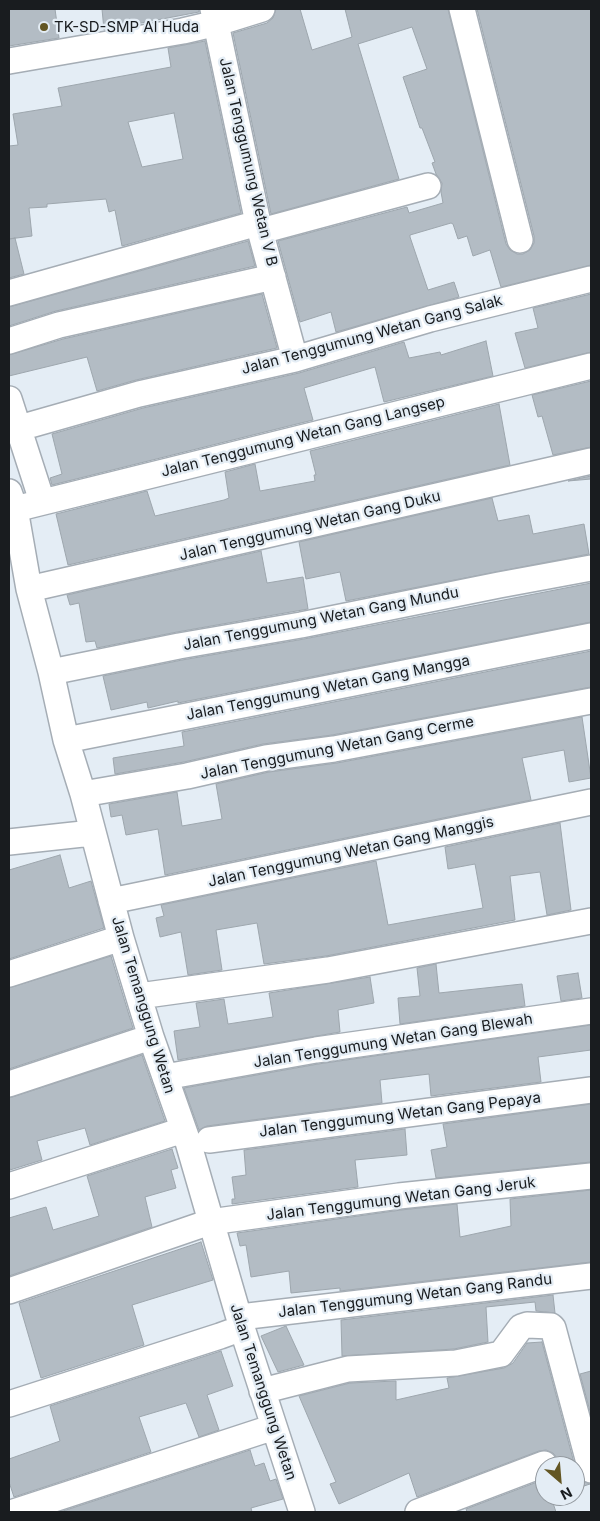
<!DOCTYPE html>
<html>
<head>
<meta charset="utf-8">
<style>
  body { margin:0 }
  #map { position:relative; width:600px; height:1521px; overflow:hidden; background:#e4edf5; font-family:Inter,sans-serif }
  canvas { display:block }
  .frame { position:absolute; inset:0; border:10px solid #191c1f; pointer-events:none }
  .north { position:absolute; left:535px; top:1456px; width:50px; height:50px; box-sizing:border-box; background:#e4edf5; border:1px solid #93999f; border-radius:50%; rotate:153deg; font-size:14px; font-weight:700; line-height:20px; text-align:center; color:#191c1f }
  .north::after { content:''; display:block; margin:auto; width:18px; height:22px; background:#635623; clip-path:polygon(50% 0,100% 100%,50% 72%,0 100%) }
</style>
</head>
<body>
<div id="map">
<canvas width="600" height="1521"></canvas>
<div class="frame"></div>
<div class="north">N</div>
</div>
<script>
const g = document.querySelector('canvas').getContext('2d');
g.lineJoin = 'round';
function fill(path, color) { g.fillStyle = color; g.fill(path, 'evenodd'); }
const toPath = rows => new Path2D(rows.map(r => 'M' + r).join(''));
function trace(path, color, width, dash) { g.strokeStyle = color; g.lineWidth = width; g.lineCap = dash ? 'butt' : 'round'; g.setLineDash(dash || []); g.stroke(path); }
function write(font, color, halo, rows, align = 'center') {
  g.font = font + ' Inter,sans-serif'; g.lineWidth = 4.5; g.setLineDash([]); g.textBaseline = 'middle'; g.strokeStyle = halo; g.fillStyle = color; for (const [text, x, y, turn = 0] of rows) {
    g.save(); g.translate(x, y); g.rotate((+turn || 0) * Math.PI / 180); g.textAlign = isNaN(turn) ? turn : align; if (halo) g.strokeText(text, 0, 0); g.fillText(text, 0, 0); g.restore();
  }
}
const building = toPath([
  [9,9,55,9,59,38,9,46,9,9],
  [102,9,199,9,199,12,104,30,102,9],
  [276,9,300,9,312,50,352,37,345,9,448,9,506,244,510,250,517,254,523,254,530,250,534,243,534,236,477,9,591,9,591,265,501,287,490,250,473,256,467,236,458,239,453,224,451,223,410,235,410,237,428,290,454,282,459,297,336,332,331,312,300,322,278,241,407,207,409,213,443,203,441,192,442,183,436,174,432,163,435,162,422,128,420,128,403,77,427,69,412,27,358,44,399,179,271,214,233,33,267,23,273,18,276,9],
  [205,41,241,213,122,246,115,210,109,212,106,199,47,204,47,207,29,208,32,236,9,239,9,146,18,145,13,114,62,106,58,88,171,67,168,48,205,41],
  [174,113,183,159,142,167,128,122,174,113],
  [15,238,24,274,9,278,9,239,15,238],
  [248,241,255,266,56,311,9,326,9,307,248,241],
  [262,294,277,348,136,380,97,391,87,357,9,376,9,355,63,339,262,294],
  [591,294,591,352,525,368,515,333,538,328,533,308,591,294],
  [486,341,493,376,384,402,375,367,304,388,313,420,52,485,50,478,62,474,52,434,143,408,299,373,404,342,409,358,440,352,441,355,486,341],
  [591,381,591,447,553,455,542,416,538,417,532,395,591,381],
  [499,404,510,465,68,565,56,514,147,491,155,516,224,500,229,498,225,472,255,464,260,491,315,481,314,475,316,475,310,451,499,404],
  [591,476,591,479,568,481,591,476],
  [492,498,498,521,529,515,533,534,584,524,589,554,346,601,340,572,306,579,299,542,492,498],
  [261,551,267,583,303,577,308,609,177,632,97,648,95,641,86,642,79,603,70,605,67,595,261,551],
  [591,583,591,622,178,703,178,701,148,708,147,702,111,710,103,676,182,660,304,639,591,583],
  [591,651,591,687,332,735,263,744,184,762,115,774,113,758,184,746,182,732,591,651],
  [582,717,591,778,569,782,564,750,522,758,531,800,165,875,158,829,126,835,122,815,111,817,109,804,177,792,182,826,222,819,216,784,269,772,337,763,582,717],
  [560,823,571,910,547,915,540,872,510,876,515,920,326,956,264,964,257,923,216,930,222,970,188,975,181,932,160,937,156,918,164,916,161,905,376,861,388,925,483,908,475,864,448,869,445,847,560,823],
  [60,855,69,888,91,881,104,928,9,959,9,870,60,855],
  [111,956,133,1028,9,1069,9,988,111,956],
  [436,964,439,993,522,984,525,1006,400,1024,398,998,420,996,417,968,436,964],
  [578,973,582,998,561,1001,557,976,578,973],
  [370,977,374,1003,338,1010,340,1032,178,1060,174,1031,200,1027,196,1003,224,999,228,1024,273,1017,269,993,370,977],
  [591,1025,591,1050,538,1057,541,1082,431,1096,429,1074,380,1080,382,1103,207,1126,199,1130,184,1088,318,1064,591,1025],
  [142,1055,165,1121,90,1145,85,1128,37,1141,42,1160,10,1170,9,1165,9,1098,142,1055],
  [591,1104,591,1162,436,1178,431,1150,447,1147,443,1124,591,1104],
  [405,1129,407,1155,355,1160,358,1187,232,1204,232,1199,235,1199,232,1177,246,1175,244,1150,405,1129],
  [172,1149,178,1168,171,1170,176,1188,145,1197,152,1227,9,1276,9,1218,46,1207,53,1230,99,1216,87,1176,172,1149],
  [591,1190,591,1262,340,1291,340,1288,291,1293,289,1271,251,1277,246,1245,240,1246,237,1233,401,1210,457,1204,460,1237,511,1226,510,1199,591,1190],
  [201,1242,213,1280,132,1305,144,1345,41,1378,19,1303,201,1242],
  [553,1295,555,1313,536,1311,535,1302,486,1307,488,1342,454,1349,342,1356,341,1320,553,1295],
  [286,1326,304,1365,278,1372,261,1336,286,1326],
  [542,1342,577,1474,581,1480,590,1484,575,1489,575,1466,558,1466,558,1459,553,1453,546,1450,539,1451,417,1497,409,1473,339,1504,330,1484,336,1482,299,1396,350,1383,396,1381,396,1400,449,1388,447,1378,504,1368,513,1363,527,1343,542,1342],
  [221,1351,233,1386,207,1395,219,1430,199,1437,186,1403,139,1417,151,1452,14,1497,9,1482,9,1459,60,1441,50,1406,221,1351],
  [591,1371,591,1415,580,1374,591,1371],
  [250,1450,255,1466,264,1463,270,1481,276,1479,283,1499,251,1508,252,1512,60,1512,250,1450],
  [545,1479,545,1496,554,1496,551,1497,556,1512,467,1512,466,1509,545,1479]
]);
fill(building, '#b3bcc4');
trace(building, '#9da6ad', 1);
const minor = toPath([
  [213,9,258,223,295,359],
  [462,9,520,240],
  [9,61,183,31,217,23,262,9],
  [261,231,428,186],
  [9,293,258,223],
  [9,341,59,325,273,277],
  [9,399,42,501],
  [9,431,139,394,295,359,430,319,591,279],
  [9,492,15,509,29,589,51,672,66,740,83,794,121,938,151,1037,188,1142,242,1328,302,1512],
  [15,509,591,366],
  [29,589,591,461],
  [51,672,179,646,301,625,499,585,591,568],
  [66,740,591,636],
  [83,794,187,776,266,758,334,749,591,701],
  [9,842,92,833],
  [111,901,591,802],
  [9,974,121,938],
  [139,996,328,970,591,921],
  [165,1077,316,1050,591,1011],
  [9,1084,151,1037],
  [209,1140,591,1090],
  [9,1186,183,1130],
  [9,1291,210,1222,399,1196,591,1176],
  [240,1317,591,1276],
  [262,1391,348,1369,456,1363,501,1354,521,1327,527,1325,551,1326,553,1328,591,1470],
  [9,1404,220,1336,242,1328],
  [14,1512,274,1427],
  [418,1512,544,1464]
]);
trace(minor, '#a5adb5', 28);
trace(minor, '#fff', 25);
for (const [x, y, r, color] of [
  [44,27,5,"#635623"]
]) { const dot = new Path2D(); dot.arc(x, y, r, 0, 2 * Math.PI); g.fillStyle = color; g.fill(dot); trace(dot, '#e4edf5', 2); }
write('15px', '#191c1f', '#e4edf5', [
  ["TK-SD-SMP Al Huda",54,27]
], 'left');
write('15px', '#191c1f', '#e4edf5', [
  ["Jalan Tenggumung Wetan V B",248,162,77],
  ["Jalan Tenggumung Wetan Gang Salak",372,335,-15],
  ["Jalan Tenggumung Wetan Gang Langsep",303,437,-14],
  ["Jalan Tenggumung Wetan Gang Duku",310,526,-13],
  ["Jalan Tenggumung Wetan Gang Mundu",321,619,-11],
  ["Jalan Tenggumung Wetan Gang Mangga",328,688,-11],
  ["Jalan Tenggumung Wetan Gang Cerme",337,748,-11],
  ["Jalan Tenggumung Wetan Gang Manggis",351,852,-12],
  ["Jalan Temanggung Wetan",143,1005,73],
  ["Jalan Tenggumung Wetan Gang Blewah",393,1041,-9],
  ["Jalan Tenggumung Wetan Gang Pepaya",400,1115,-7],
  ["Jalan Tenggumung Wetan Gang Jeruk",401,1199,-7],
  ["Jalan Tenggumung Wetan Gang Randu",415,1296,-7],
  ["Jalan Temanggung Wetan",263,1392,72]
]);
</script>
</body>
</html>
